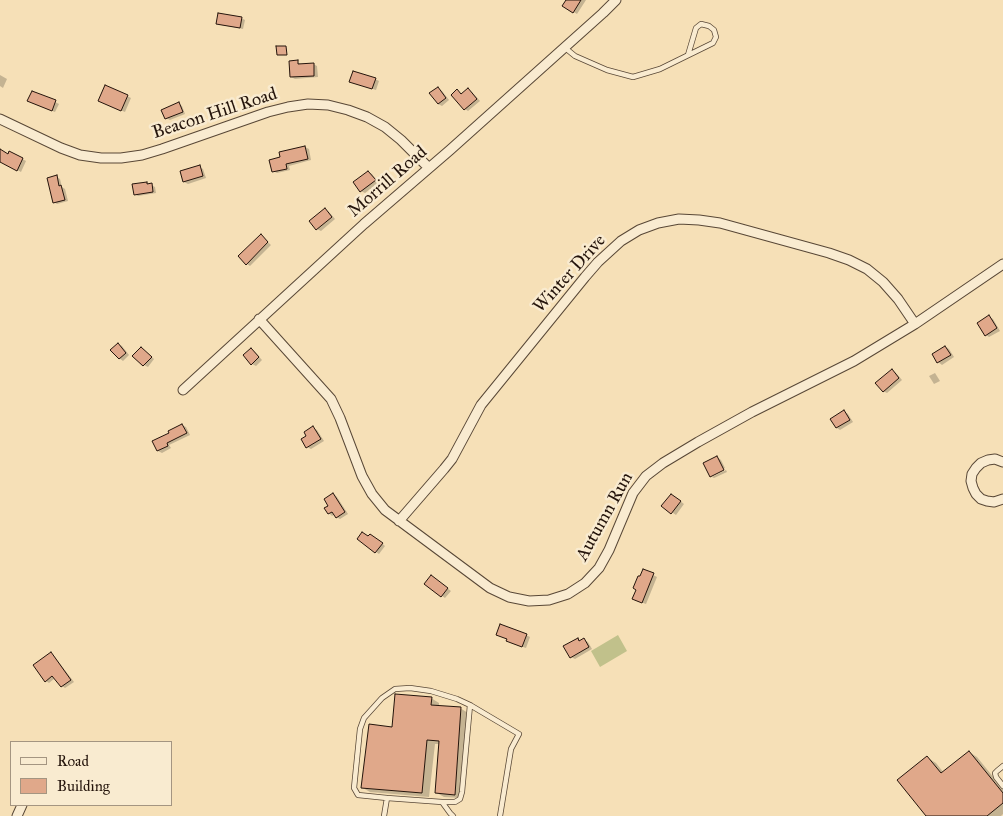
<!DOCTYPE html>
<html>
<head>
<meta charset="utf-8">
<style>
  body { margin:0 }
  #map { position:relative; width:1003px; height:816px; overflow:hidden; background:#f6e0b7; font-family:"IM FELL Great Primer",serif }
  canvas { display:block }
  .legend { position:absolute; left:10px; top:741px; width:162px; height:65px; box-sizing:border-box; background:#f9ebd0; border:1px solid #a49581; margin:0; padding:6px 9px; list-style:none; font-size:15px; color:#24140b }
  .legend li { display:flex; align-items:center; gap:10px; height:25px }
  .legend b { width:25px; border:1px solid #a49581 }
</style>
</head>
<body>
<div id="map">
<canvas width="1003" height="816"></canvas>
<ul class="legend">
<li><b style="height:6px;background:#f9ebd0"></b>Road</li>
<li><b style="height:14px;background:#e0a88a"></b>Building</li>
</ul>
</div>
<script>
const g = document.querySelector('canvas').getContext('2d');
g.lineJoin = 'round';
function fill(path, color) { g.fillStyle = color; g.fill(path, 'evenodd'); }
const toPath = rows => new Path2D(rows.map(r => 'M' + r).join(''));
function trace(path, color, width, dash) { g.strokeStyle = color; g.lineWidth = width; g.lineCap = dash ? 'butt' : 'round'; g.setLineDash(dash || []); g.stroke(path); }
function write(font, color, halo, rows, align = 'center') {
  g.font = font + ' "IM FELL Great Primer",serif'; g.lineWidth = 5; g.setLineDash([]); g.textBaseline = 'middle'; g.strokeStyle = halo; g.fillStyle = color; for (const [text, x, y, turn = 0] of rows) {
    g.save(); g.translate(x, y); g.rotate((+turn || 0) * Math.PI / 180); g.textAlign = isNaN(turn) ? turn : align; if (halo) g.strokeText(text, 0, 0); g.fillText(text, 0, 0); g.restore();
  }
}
fill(toPath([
  [618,635,627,651,600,667,591,651]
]), '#c1c18b');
fill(toPath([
  [567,0,586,0,577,14,564,6],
  [241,18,245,20,243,29,221,25,218,23],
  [297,62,301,64,313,64,317,66,318,77,295,79,291,77],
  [0,75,7,79,3,88,0,86],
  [375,79,379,81,376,90,354,83],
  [438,88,442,91,449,100,442,106,438,104],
  [468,90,472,92,480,101,468,111,465,109,458,91,463,95],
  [127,96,131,98,125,112,103,103],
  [55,102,59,104,55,112,32,103],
  [179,104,182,106,185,114,170,120,166,118],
  [305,147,309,149,311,160,289,166,290,170,277,173,273,171,282,158],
  [0,151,8,155,10,152,26,161,21,172,0,160],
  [199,167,203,169,206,178,188,184,184,182],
  [368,172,372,174,378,183,365,193,361,191],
  [57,177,60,179,62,187,65,189,68,201,57,204,54,202],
  [147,183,155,187,156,193,138,196,135,194],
  [325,210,329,212,335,219,321,231,317,229],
  [261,236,271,245,250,266,247,264],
  [989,317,993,319,1000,331,989,337,986,335],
  [118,344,122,346,129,355,123,361,119,358],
  [946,347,949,349,954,357,942,365,938,362,933,354],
  [141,348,154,359,148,367,144,365],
  [251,350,255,352,262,360,256,366,252,364,245,356],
  [893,371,896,373,902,380,887,393,883,391],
  [935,373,940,381,934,384,929,376],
  [844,411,848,414,853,422,840,430,837,428],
  [182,425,186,427,190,435,169,445,171,448,162,453,158,451,154,442,170,433],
  [313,428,317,430,324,441,311,449,307,447,307,437],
  [717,457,721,460,725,468,711,475,711,476],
  [726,470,727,472,714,478,712,477],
  [334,494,337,497,348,514,340,519,336,517,335,514,332,516,329,513],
  [675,497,684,504,676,515,663,506],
  [369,537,374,537,385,546,379,554,376,552],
  [643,570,657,577,646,604,638,601,640,578],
  [435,579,451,591,445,598,425,584],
  [526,635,530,637,526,648,511,643],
  [578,639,581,641,584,640,588,642,592,649,575,659,571,657],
  [51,654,54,656,74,682,65,688,62,686,55,678,49,683,46,681],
  [431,698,439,703,439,707,460,708,468,713,462,798,444,797,437,793,440,744,435,744,429,797,370,792,363,788],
  [969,752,977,757,1003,789,1003,814,1001,816,928,816,928,758,936,763,944,773]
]), '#0003');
const building = toPath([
  [566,0,581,0,573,13,562,6,566,0],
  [218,13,242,17,240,28,216,24,218,13],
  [276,46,286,46,287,55,277,55,276,46],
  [298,60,298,64,314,63,314,76,290,77,289,61,298,60],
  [353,71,376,78,372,89,349,82,353,71],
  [105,85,128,95,121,111,98,101,105,85],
  [438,87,446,98,438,104,429,93,438,87],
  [468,88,477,99,464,110,451,95,457,89,461,94,468,88],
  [32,91,56,100,52,111,27,101,32,91],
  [179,102,183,112,165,119,161,110,179,102],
  [305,146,308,159,286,164,287,169,272,172,269,160,280,157,279,152,305,146],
  [0,149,8,154,9,151,23,158,17,171,0,162,0,149],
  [200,165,203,176,183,182,180,171,200,165],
  [368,171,376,180,360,192,353,182,368,171],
  [57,175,59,186,61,185,65,200,53,203,47,178,57,175],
  [147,182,147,184,152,183,153,192,134,195,132,184,147,182],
  [325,208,332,217,316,230,309,221,325,208],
  [261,234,268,242,246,265,238,256,261,234],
  [989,315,997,328,985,336,977,323,989,315],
  [118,343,126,353,119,359,110,350,118,343],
  [945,346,951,355,937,363,932,354,945,346],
  [141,347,152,357,143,366,132,356,141,347],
  [251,348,259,357,251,365,243,355,251,348],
  [892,369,899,378,883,392,875,383,892,369],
  [844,410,850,420,836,428,830,419,844,410],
  [182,424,187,433,167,443,168,446,157,451,152,441,169,433,168,431,182,424],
  [313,426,321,439,306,448,301,439,306,436,304,432,313,426],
  [717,456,724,470,710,477,703,463,717,456],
  [333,493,345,512,336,518,332,512,328,514,324,508,328,506,324,499,333,493],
  [671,494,681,501,671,514,661,506,671,494],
  [362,532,368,536,370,534,383,543,375,553,357,539,362,532],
  [643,569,654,573,642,603,632,599,636,590,633,588,638,576,640,576,643,569],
  [431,575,448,588,441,597,424,584,431,575],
  [500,624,527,634,522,647,506,641,507,639,496,635,500,624],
  [578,638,579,641,584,638,589,647,570,658,563,646,578,638],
  [51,652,71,680,61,687,52,676,45,682,33,665,51,652],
  [395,694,432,697,431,705,461,707,455,795,435,793,439,741,427,740,422,793,361,788,369,724,392,727,395,694],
  [969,751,1003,793,1003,803,987,816,926,816,897,780,927,756,941,773,969,751]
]);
fill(building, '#e0a88a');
trace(building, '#24140b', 1);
const service = toPath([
  [564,47,575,56,607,70,633,77,660,69,713,43,716,37,714,30,709,26,701,24,696,28,688,55],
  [1003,766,997,771,995,773,996,777,1003,786],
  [442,802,455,802,460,799,462,792,470,705],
  [384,816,387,798],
  [453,816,450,813,442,802,387,798,358,795,354,788,360,729,364,718,382,698,395,689,410,688,431,691,457,699,470,705,519,734,511,749,500,816]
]);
const minor = toPath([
  [0,119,61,148,80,155,101,158,121,158,142,155,162,149,268,112,288,107,308,104,328,105,348,110,367,117,385,127,401,140,429,168],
  [259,319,331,399,340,418,362,476,372,494,385,510,490,588,509,597,529,601,549,600,568,594,585,583,599,568,609,550,633,493,646,476,663,463,698,442,752,412,854,361,915,324,1003,264],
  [183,390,364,224,450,150,603,13,616,0],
  [1003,462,995,459,988,460,981,463,976,468,972,474,971,481,973,488,976,494,981,499,987,501,994,502,1003,499],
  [399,521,444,469,452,459,481,405,585,277,598,262,621,241,639,230,658,223,679,219,699,220,720,223,829,253,849,260,867,269,883,282,898,299,915,324],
  [17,816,22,805]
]);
trace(service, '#584736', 6);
trace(minor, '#584736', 11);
trace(service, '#f9ebd0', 4.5);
trace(minor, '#f9ebd0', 9);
write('18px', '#24140b', '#f9ebd0', [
  ["Beacon Hill Road",215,114,-18],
  ["Morrill Road",388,182,-41],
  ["Winter Drive",570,274,-48],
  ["Autumn Run",605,517,-61]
]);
</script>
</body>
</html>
